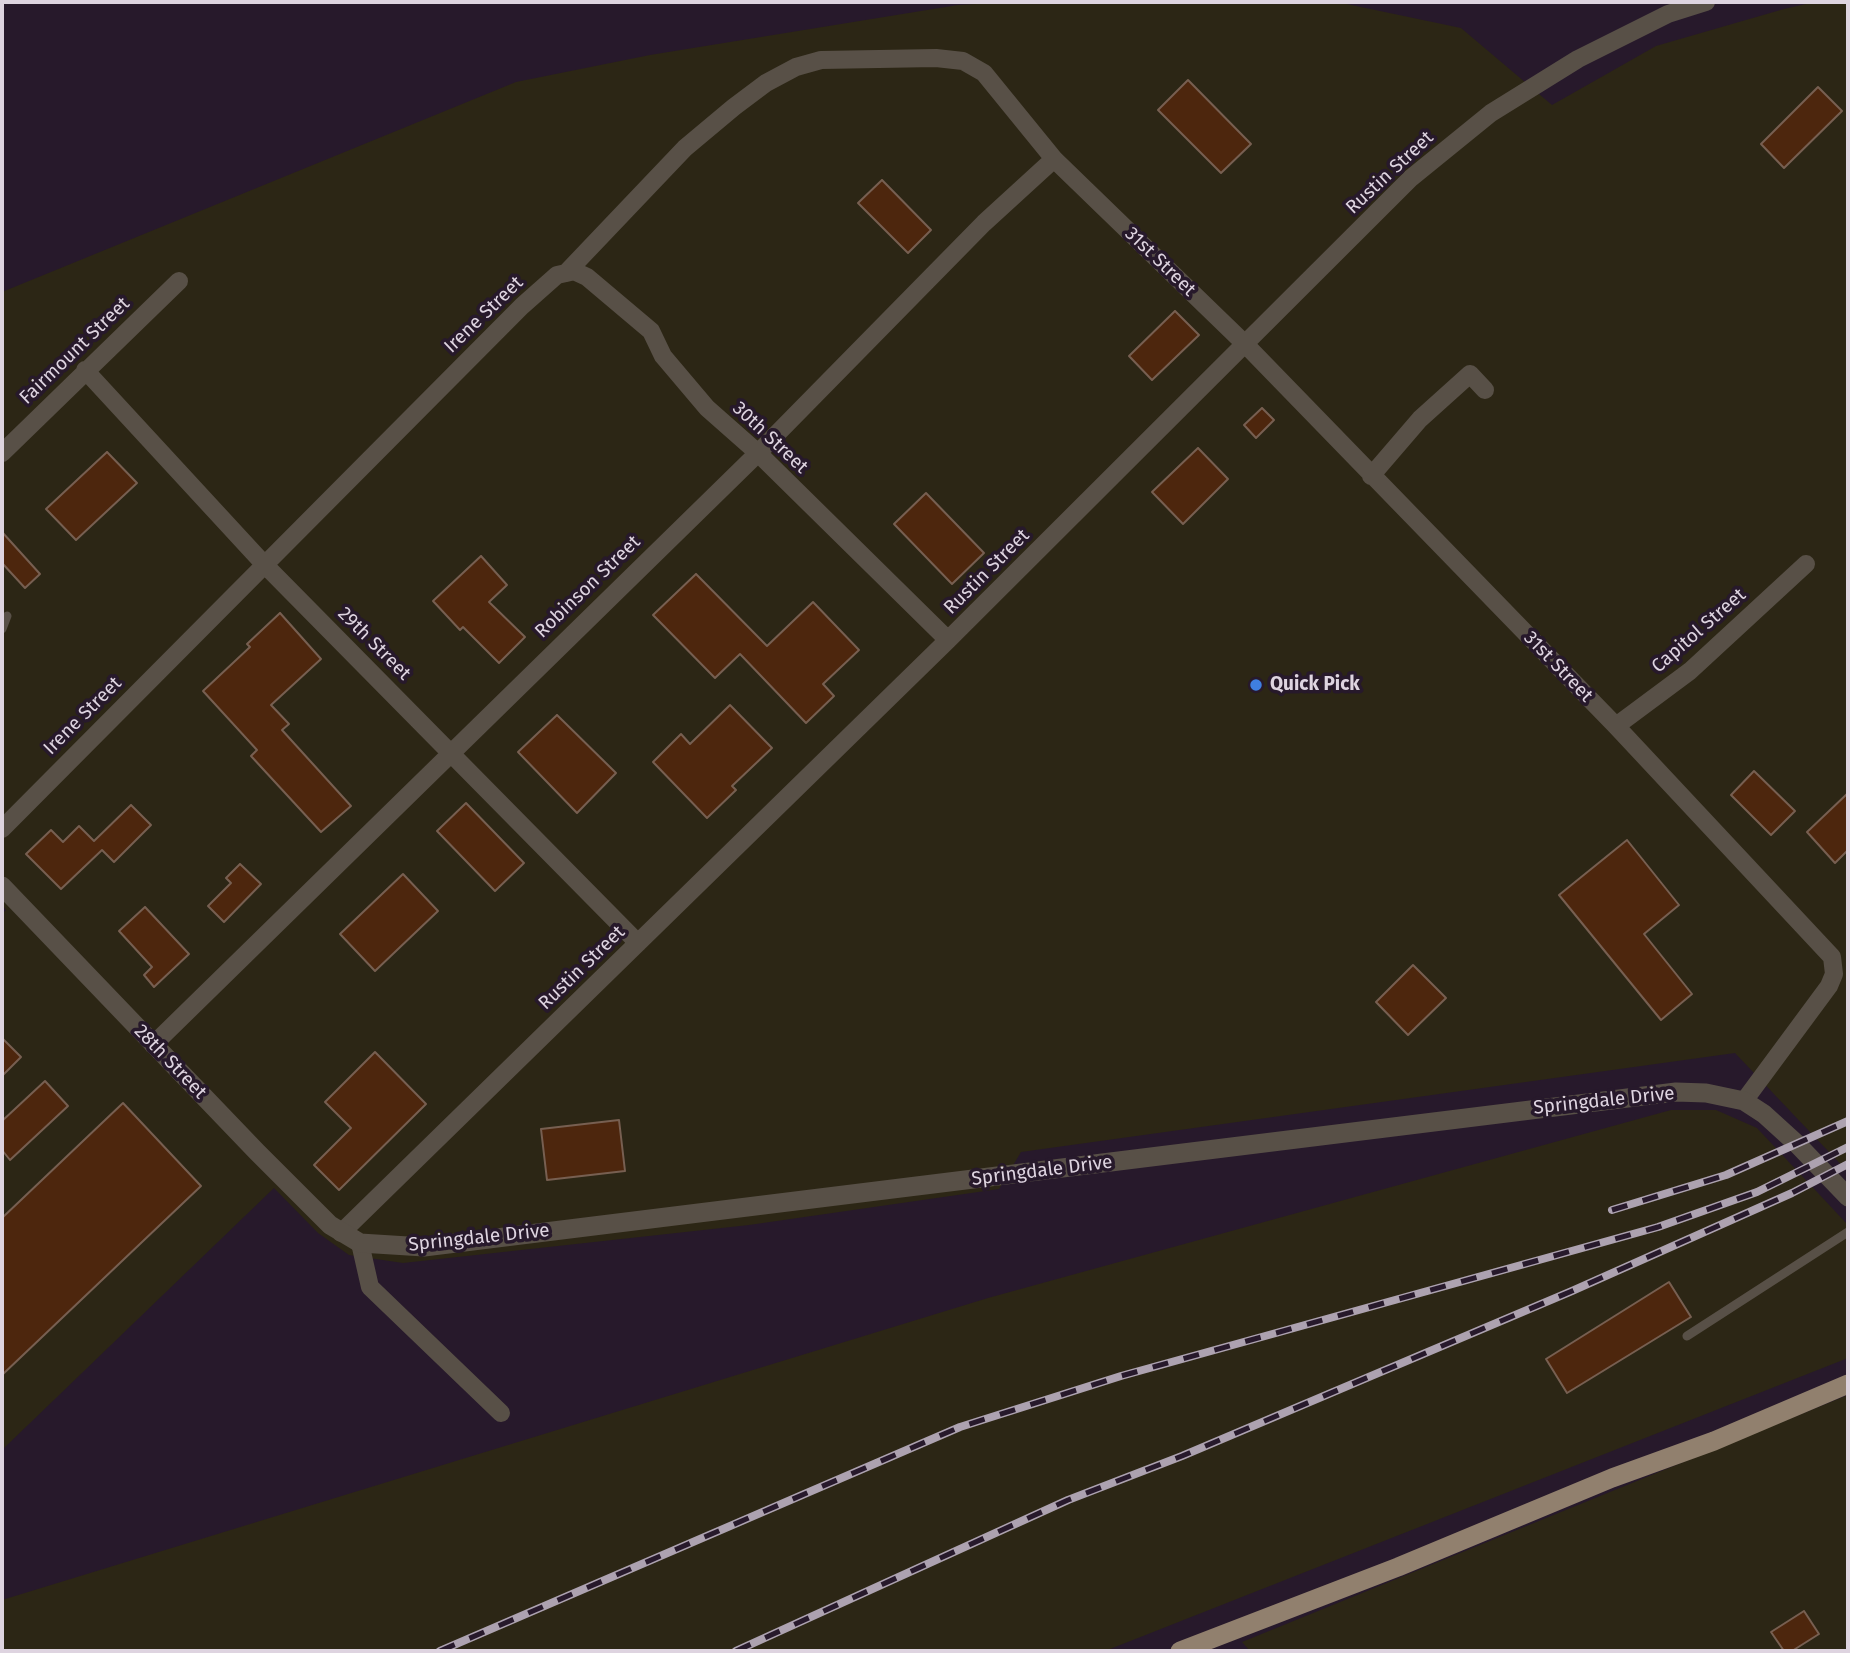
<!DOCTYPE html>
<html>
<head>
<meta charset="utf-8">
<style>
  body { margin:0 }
  #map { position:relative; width:1850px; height:1653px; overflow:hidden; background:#27192b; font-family:"Fira Sans",sans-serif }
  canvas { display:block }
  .frame { position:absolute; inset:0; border:4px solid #ded4e0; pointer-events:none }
</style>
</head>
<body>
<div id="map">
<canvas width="1850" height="1653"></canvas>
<div class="frame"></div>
</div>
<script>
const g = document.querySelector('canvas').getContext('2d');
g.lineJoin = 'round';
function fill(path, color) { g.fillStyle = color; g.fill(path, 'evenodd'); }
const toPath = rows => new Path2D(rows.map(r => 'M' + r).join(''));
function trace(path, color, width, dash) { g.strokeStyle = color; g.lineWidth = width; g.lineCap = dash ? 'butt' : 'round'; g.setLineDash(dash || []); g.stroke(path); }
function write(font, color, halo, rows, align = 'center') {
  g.font = font + ' "Fira Sans",sans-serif'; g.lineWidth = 7; g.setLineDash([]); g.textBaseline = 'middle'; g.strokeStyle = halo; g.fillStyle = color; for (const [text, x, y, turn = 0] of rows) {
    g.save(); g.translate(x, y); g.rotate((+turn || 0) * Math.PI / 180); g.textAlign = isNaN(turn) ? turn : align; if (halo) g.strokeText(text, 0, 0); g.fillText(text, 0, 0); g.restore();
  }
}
fill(toPath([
  [1011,2,1337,2,1461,28,1552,105,1656,46,1784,9,1815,2,1848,2,1848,1172,1735,1053,1021,1152,999,1189,749,1225,403,1263,349,1255,318,1233,274,1188,2,1450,2,914,6,910,2,905,2,292,516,82,650,55,958,5],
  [1671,1110,1716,1110,1757,1128,1848,1225,1848,1358,1105,1651,2,1651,2,1600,988,1298],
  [1848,1395,1848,1651,1250,1651,1242,1642]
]), '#2c2615');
const building = toPath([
  [1188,80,1251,144,1221,173,1158,110,1188,80],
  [1818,87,1842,111,1784,168,1761,144,1818,87],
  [882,180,931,230,908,253,858,203,882,180],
  [1175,311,1199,335,1152,380,1129,356,1175,311],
  [1262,408,1274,420,1256,438,1244,425,1262,408],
  [1198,448,1228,479,1183,524,1152,492,1198,448],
  [107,452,137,483,76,540,46,509,107,452],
  [926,493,984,553,952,584,894,524,926,493],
  [2,532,40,574,25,588,2,563,2,532],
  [481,556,507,585,489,602,525,637,499,663,463,627,460,630,433,601,481,556],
  [696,574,767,646,813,602,859,650,823,684,834,696,806,723,740,654,715,678,653,615,696,574],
  [280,613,321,659,271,705,289,724,282,730,351,806,321,832,251,756,257,750,203,691,250,647,247,644,280,613],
  [730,705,772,748,732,786,736,790,707,818,653,762,681,734,690,744,730,705],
  [557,715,616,773,577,813,518,752,557,715],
  [1754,771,1795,811,1771,835,1731,795,1754,771],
  [1848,793,1848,850,1835,863,1807,832,1848,793],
  [466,803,524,863,495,891,437,831,466,803],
  [131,805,151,825,114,862,102,850,61,889,26,854,51,830,63,842,79,826,94,841,131,805],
  [1627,840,1679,905,1644,934,1692,994,1661,1020,1559,895,1627,840],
  [240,864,261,884,224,922,208,906,231,883,226,878,240,864],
  [403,874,438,911,375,971,340,934,403,874],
  [145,907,189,954,154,987,144,975,152,967,119,931,145,907],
  [1413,965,1446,998,1408,1035,1376,1002,1413,965],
  [2,1038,21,1057,2,1076,2,1038],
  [375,1052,426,1104,339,1190,314,1165,351,1128,325,1102,375,1052],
  [45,1081,68,1106,10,1160,2,1150,2,1121,45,1081],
  [123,1103,201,1186,2,1375,2,1218,123,1103],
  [619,1120,625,1171,547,1180,541,1129,619,1120],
  [1669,1282,1691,1317,1567,1393,1546,1359,1669,1282],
  [1804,1611,1819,1634,1792,1651,1784,1651,1771,1632,1804,1611]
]);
fill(building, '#4d260d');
trace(building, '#775f51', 2);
trace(toPath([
  [2,629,7,616],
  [1687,1336,1848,1232]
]), '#585047', 9);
trace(toPath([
  [566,273,574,271,587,277,651,331,663,356,707,408,758,453,948,640],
  [85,370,263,563,638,943],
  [2,453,179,281],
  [1371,476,1420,419,1470,374,1485,390],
  [1616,726,1690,671,1806,564],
  [2,829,522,306,557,275,566,273,685,148,734,107,766,83,796,67,821,60,936,58,963,61,984,73,1054,159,1245,344,1616,726,1832,957,1834,974,1829,986,1744,1101],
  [153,1045,758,453,984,223,1054,159],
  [341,1233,948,640,1411,178,1491,113,1578,59,1668,14,1706,2],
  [360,1243,370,1287,501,1413]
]), '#585047', 18);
trace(toPath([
  [2,886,257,1152,330,1225,360,1243,424,1247,1676,1092,1706,1093,1744,1101,1764,1114,1797,1144,1848,1197]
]), '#585047', 19);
trace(toPath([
  [1180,1651,1398,1567,1612,1478,1714,1441,1848,1384]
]), '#91806e', 19);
const rail = toPath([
  [1612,1210,1726,1175,1848,1121],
  [440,1651,960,1427,1121,1376,1658,1227,1757,1192,1848,1147],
  [736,1651,1068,1500,1182,1456,1572,1291,1792,1193,1848,1164]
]);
trace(rail, '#ada2b0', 8);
trace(rail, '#27192b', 5, [16]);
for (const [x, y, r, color] of [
  [1256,685,7,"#3f7fe0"]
]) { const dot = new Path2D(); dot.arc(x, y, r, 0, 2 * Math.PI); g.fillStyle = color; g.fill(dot); trace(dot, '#27192b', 2.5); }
write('19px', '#ded4e0', '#27192b', [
  ["Rustin Street",1390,173,-43],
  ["31st Street",1160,262,44],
  ["Irene Street",484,315,-44],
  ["Fairmount Street",75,351,-44],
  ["30th Street",770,438,43],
  ["Rustin Street",987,572,-45],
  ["Robinson Street",588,587,-44],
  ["Capitol Street",1699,631,-41],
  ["29th Street",374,644,45],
  ["31st Street",1558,667,46],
  ["Irene Street",83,716,-45],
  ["Rustin Street",582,968,-44],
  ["28th Street",170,1062,46],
  ["Springdale Drive",1604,1101,-6],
  ["Springdale Drive",1042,1171,-7],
  ["Springdale Drive",479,1238,-6]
]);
write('bold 19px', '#ded4e0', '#27192b', [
  ["Quick Pick",1270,685]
], 'left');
</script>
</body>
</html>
